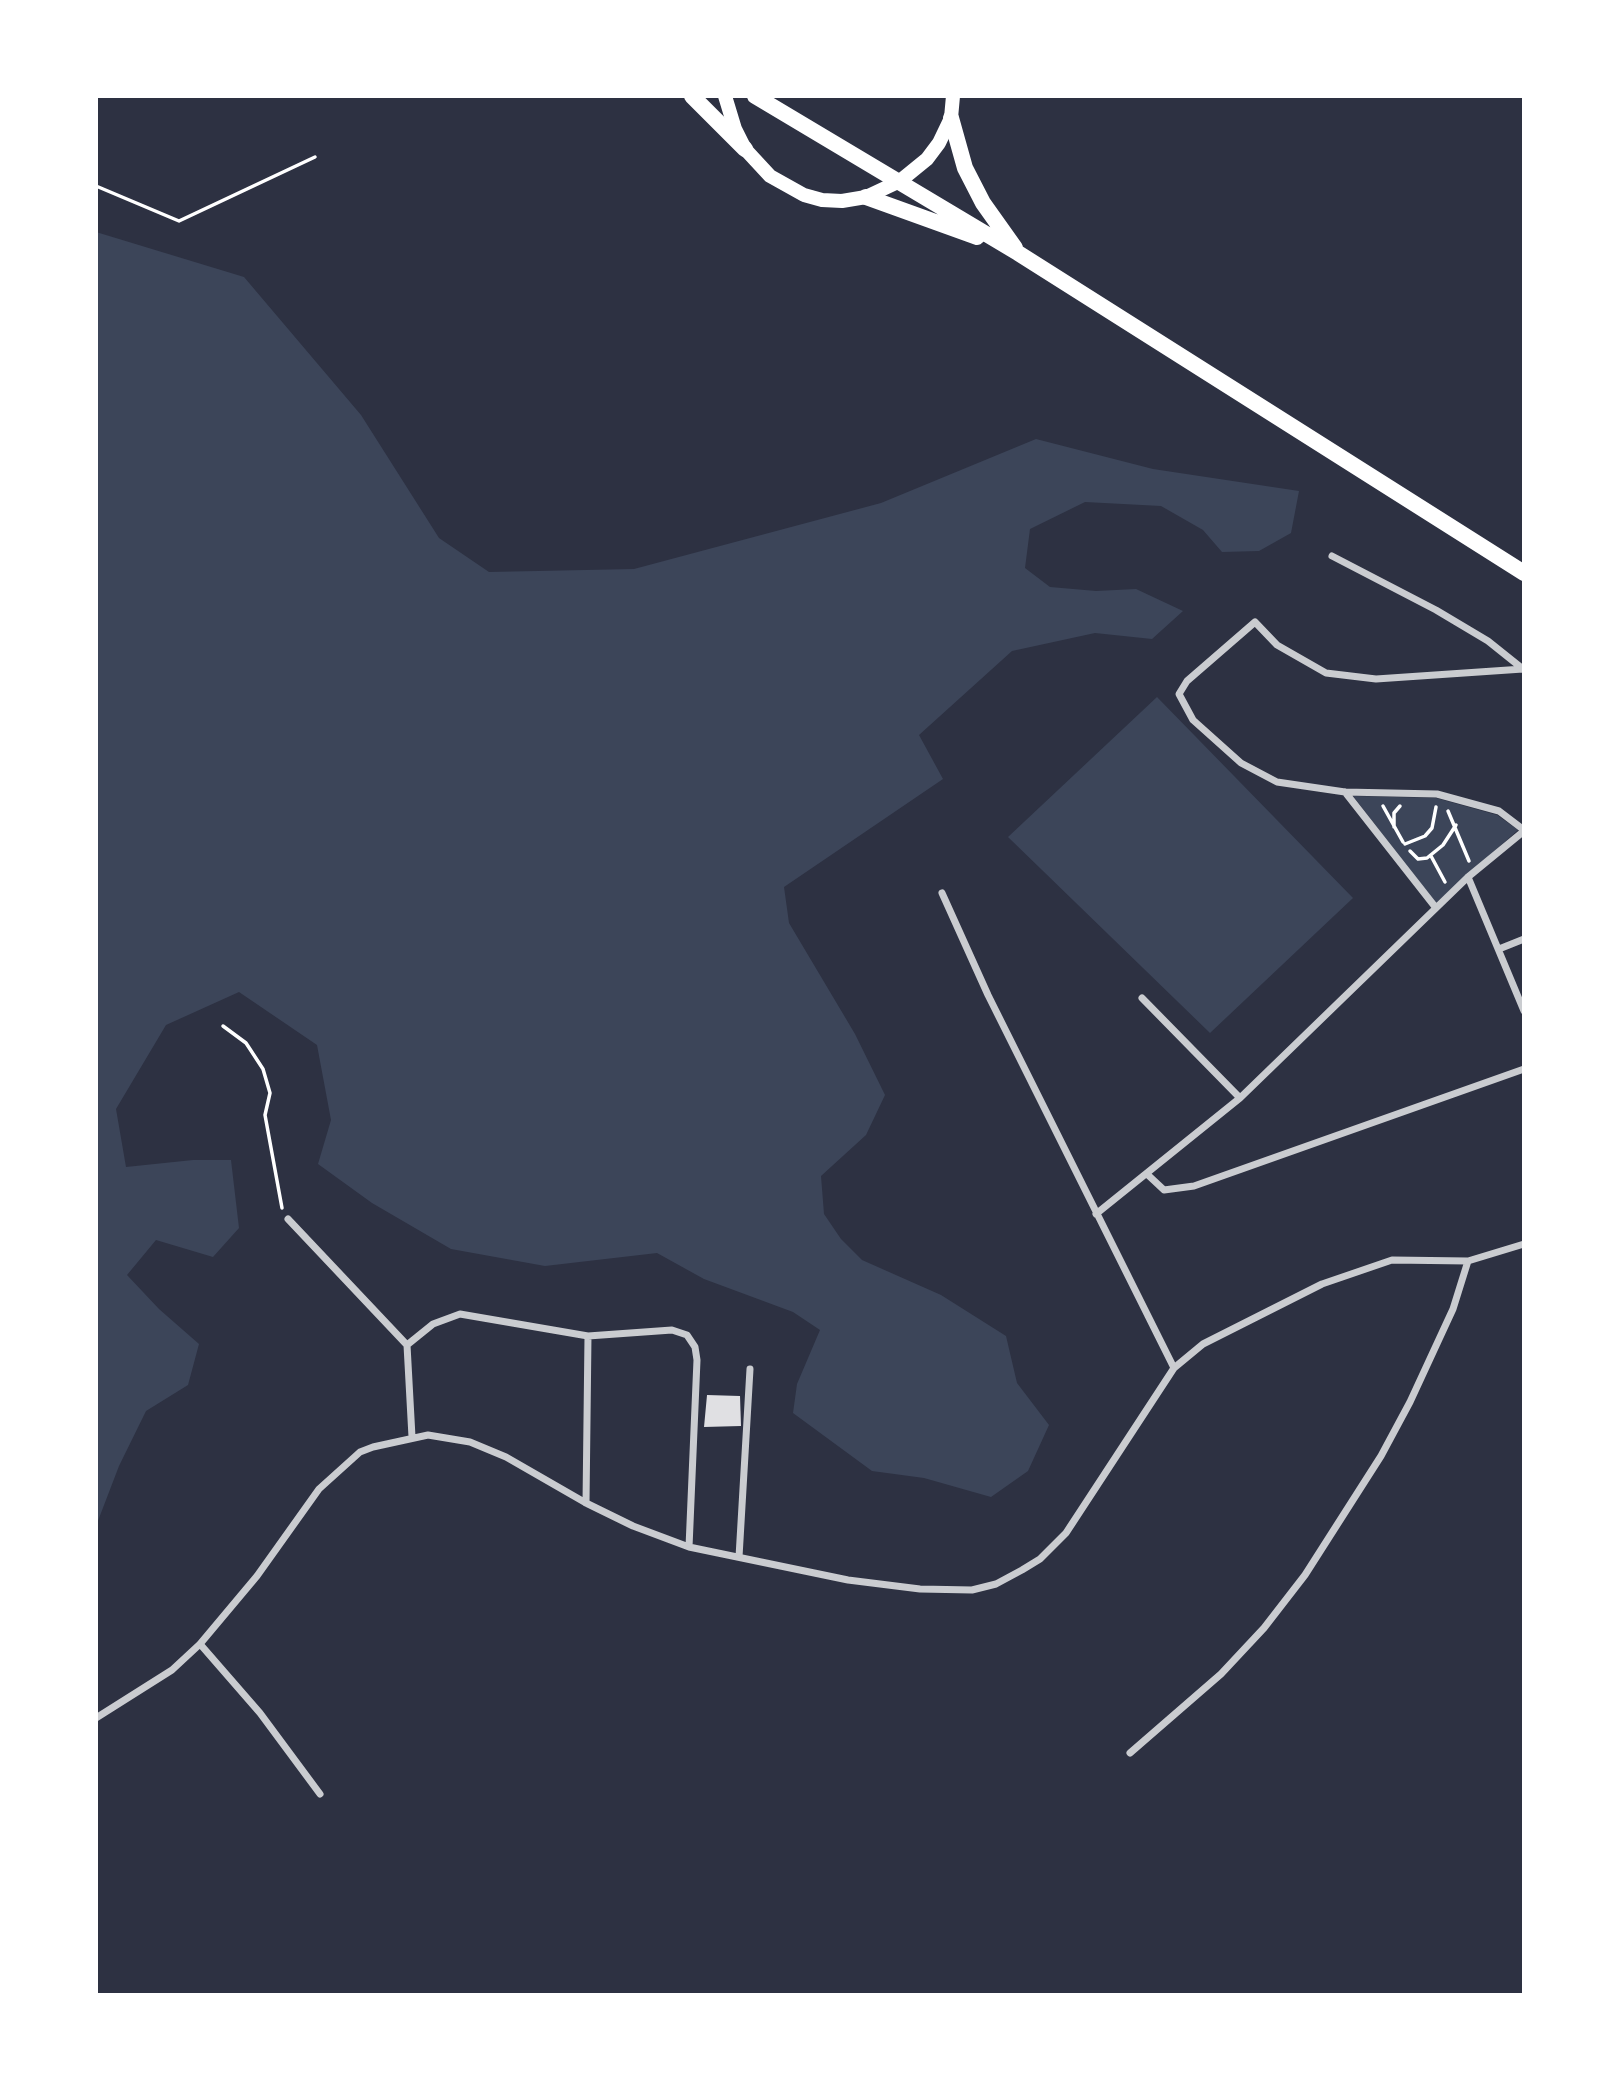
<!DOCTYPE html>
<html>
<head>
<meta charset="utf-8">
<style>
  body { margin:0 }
  #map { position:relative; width:1620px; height:2091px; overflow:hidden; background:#2d3142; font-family:"Titillium Web",sans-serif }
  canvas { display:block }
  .frame { position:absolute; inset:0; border:98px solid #fff; pointer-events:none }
</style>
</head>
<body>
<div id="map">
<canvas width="1620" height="2091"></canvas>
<div class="frame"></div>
</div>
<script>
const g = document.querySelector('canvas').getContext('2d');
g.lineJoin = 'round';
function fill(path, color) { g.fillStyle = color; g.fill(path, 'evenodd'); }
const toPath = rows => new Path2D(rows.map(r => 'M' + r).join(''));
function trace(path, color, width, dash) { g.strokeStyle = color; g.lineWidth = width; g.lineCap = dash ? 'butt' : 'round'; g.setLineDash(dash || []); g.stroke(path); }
fill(toPath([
  [96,232,244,277,361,415,439,538,489,572,634,569,881,503,1036,439,1153,469,1299,491,1291,533,1259,551,1222,552,1203,530,1161,506,1085,502,1030,529,1025,568,1050,587,1096,591,1136,589,1183,611,1152,639,1095,633,1012,651,919,735,943,779,784,887,789,923,855,1034,885,1095,866,1135,821,1176,824,1214,841,1239,862,1260,941,1295,1006,1336,1017,1383,1049,1425,1028,1471,991,1497,924,1478,872,1471,793,1413,797,1384,820,1330,793,1312,704,1279,657,1253,545,1266,451,1249,372,1203,318,1164,331,1120,317,1045,239,992,166,1025,116,1109,126,1167,193,1160,231,1160,239,1228,213,1257,156,1240,127,1275,159,1309,199,1344,188,1385,146,1411,119,1466,96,1526],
  [1157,697,1353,898,1210,1033,1008,837],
  [1353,796,1436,798,1497,815,1518,830,1436,903]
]), '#3c4559');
fill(toPath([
  [707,1395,740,1396,741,1426,704,1427]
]), '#e0e0e3');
trace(toPath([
  [96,186,179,221,315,157],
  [1383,806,1403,842],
  [1448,811,1469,861],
  [1394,827,1394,813,1400,806],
  [1405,844,1425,836,1432,828,1436,807],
  [1410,851,1418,859,1427,858,1443,845,1456,825],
  [1431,856,1445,882],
  [223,1026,246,1043,263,1069,270,1093,265,1115,282,1208]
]), '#fff', 3.5);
trace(toPath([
  [1332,556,1436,610,1488,641,1523,669],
  [1523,669,1376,679,1326,673,1277,645,1255,622,1187,681,1179,694,1193,720,1241,763,1277,782,1345,792,1437,794,1499,811,1524,830],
  [1345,792,1436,908],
  [1468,877,1524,1011],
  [942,893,988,995,1174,1368],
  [1499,949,1524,939],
  [1142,998,1240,1098],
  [1148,1175,1164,1190,1194,1186,1524,1069],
  [1096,1214,1240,1098,1468,877,1524,831],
  [288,1219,407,1345],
  [407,1345,433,1324,460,1314,588,1336,672,1330,687,1335,695,1347,697,1360,689,1547],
  [407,1345,412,1437],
  [586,1503,588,1336],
  [739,1557,750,1369],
  [200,1644,260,1713,320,1794],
  [96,1718,172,1670,200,1644,257,1576,319,1489,360,1452,373,1447,428,1435,470,1442,506,1457,586,1503,633,1526,689,1547,848,1580,920,1589,972,1590,996,1584,1022,1570,1040,1559,1066,1533,1174,1368,1203,1344,1322,1284,1392,1260,1468,1261,1524,1244],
  [1130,1753,1221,1674,1264,1628,1305,1575,1381,1456,1410,1402,1453,1309,1468,1261]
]), '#caccd0', 7);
trace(toPath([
  [725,96,735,129,745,149,770,176,804,195,822,200,842,201,866,197,900,181,927,159,939,143,951,118,953,96]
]), '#fff', 14);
trace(toPath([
  [692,96,745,149],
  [755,96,1018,253,1524,573],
  [951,118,965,168,983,203,1015,248],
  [866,197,977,237]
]), '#fff', 16);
</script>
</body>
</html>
